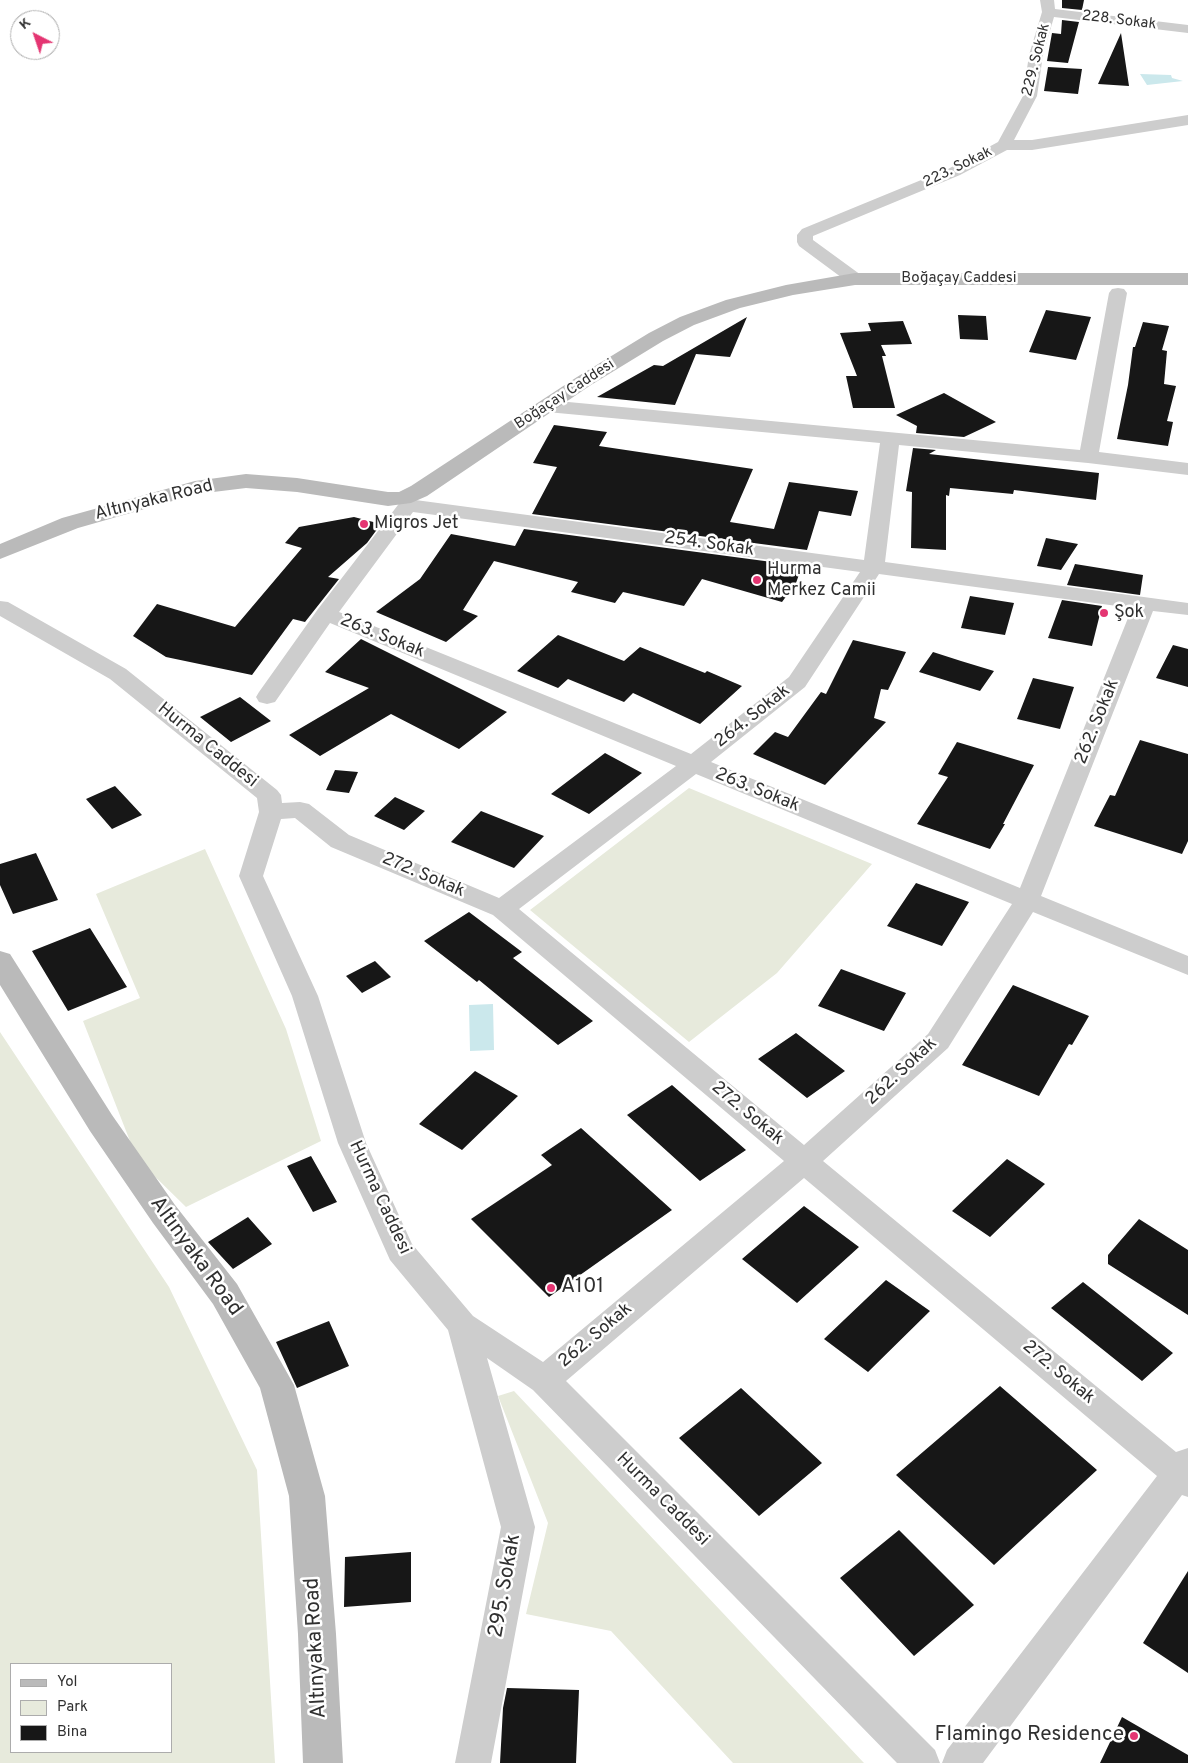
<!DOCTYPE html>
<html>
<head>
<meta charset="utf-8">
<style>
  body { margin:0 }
  #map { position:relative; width:1188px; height:1763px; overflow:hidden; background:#fff; font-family:Overpass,sans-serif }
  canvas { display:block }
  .legend { position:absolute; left:10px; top:1663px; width:162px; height:90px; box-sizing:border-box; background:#fff; border:1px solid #acacac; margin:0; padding:6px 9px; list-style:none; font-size:15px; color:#303030 }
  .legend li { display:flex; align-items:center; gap:10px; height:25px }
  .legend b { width:25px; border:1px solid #acacac }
  .north { position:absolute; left:10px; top:10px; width:50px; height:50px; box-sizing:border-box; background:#fff; border:1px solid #acacac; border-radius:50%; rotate:319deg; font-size:14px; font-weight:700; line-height:20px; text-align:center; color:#303030 }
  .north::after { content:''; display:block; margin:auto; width:18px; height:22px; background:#e43572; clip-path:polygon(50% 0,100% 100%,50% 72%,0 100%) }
</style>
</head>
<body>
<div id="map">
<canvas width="1188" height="1763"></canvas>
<ul class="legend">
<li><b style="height:6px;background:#bababa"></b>Yol</li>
<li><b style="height:14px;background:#e7eadc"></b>Park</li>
<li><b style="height:14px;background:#171717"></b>Bina</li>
</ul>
<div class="north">K</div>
</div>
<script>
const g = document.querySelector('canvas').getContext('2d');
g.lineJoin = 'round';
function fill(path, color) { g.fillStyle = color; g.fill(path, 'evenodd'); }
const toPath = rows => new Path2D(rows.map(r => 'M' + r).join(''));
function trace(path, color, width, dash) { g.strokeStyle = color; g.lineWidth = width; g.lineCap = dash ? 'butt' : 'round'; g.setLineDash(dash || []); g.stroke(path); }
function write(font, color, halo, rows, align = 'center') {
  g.font = font + ' Overpass,sans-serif'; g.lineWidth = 5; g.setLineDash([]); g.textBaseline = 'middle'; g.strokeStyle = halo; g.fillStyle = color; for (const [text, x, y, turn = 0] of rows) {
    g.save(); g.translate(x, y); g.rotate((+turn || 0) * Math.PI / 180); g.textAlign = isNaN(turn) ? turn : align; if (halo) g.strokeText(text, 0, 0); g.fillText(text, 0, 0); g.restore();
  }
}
fill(toPath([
  [689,788,872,864,777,973,689,1042,530,910],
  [205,849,286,1029,321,1141,186,1207,137,1159,83,1021,140,998,96,894],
  [0,1032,169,1287,257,1470,275,1763,0,1763],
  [171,1664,171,1752,11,1752,11,1664],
  [514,1391,864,1763,733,1763,611,1631,526,1614,548,1523,498,1396]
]), '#e7eadc');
fill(toPath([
  [1140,74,1171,75,1172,78,1183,81,1147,85],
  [493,1004,494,1050,470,1051,469,1005]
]), '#cbe8ec');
fill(toPath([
  [1062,0,1084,0,1082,10,1062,8],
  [1062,20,1079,22,1068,63,1047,61,1052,33,1061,34],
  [1121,33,1129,86,1098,84],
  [1048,67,1082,69,1078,94,1044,91],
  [1046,310,1091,317,1076,360,1029,352],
  [958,315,986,316,988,340,960,339],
  [747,317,730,357,696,354,675,405,597,397,654,365,663,366],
  [903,321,912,344,881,345,886,356,882,356,895,408,853,408,846,376,857,376,840,333,871,331,868,323],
  [1143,322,1169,326,1162,350,1167,351,1164,384,1176,386,1167,421,1173,422,1168,446,1117,439,1128,385,1133,347,1135,347],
  [944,393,996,422,964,437,916,433,917,426,896,415],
  [554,425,607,432,599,446,753,469,730,522,774,529,789,482,858,491,851,516,819,511,807,550,532,514,557,467,533,463],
  [913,448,936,450,929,454,1099,473,1096,500,1014,490,1013,494,950,488,949,496,946,495,946,550,911,548,912,492,906,491],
  [354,517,381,524,367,543,328,577,339,579,305,622,293,619,252,675,166,657,133,636,157,604,235,627,302,548,285,543,299,527],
  [524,529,802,566,796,583,782,602,702,579,684,606,623,592,615,603,571,592,578,582,494,561,463,610,478,616,446,642,376,612,420,579,451,534,515,546],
  [1046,538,1078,544,1061,570,1037,566],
  [1075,564,1143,575,1140,595,1067,585],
  [970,596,1014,603,1005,635,961,628],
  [1062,600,1102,606,1092,646,1048,638],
  [558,635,624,661,640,647,705,673,707,671,742,686,700,724,633,693,624,702,568,679,558,688,517,671],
  [361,639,507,712,459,749,391,714,320,756,289,735,369,688,325,672],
  [853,640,906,652,888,690,881,689,874,718,886,722,825,785,753,754,775,732,788,737,821,692,826,694],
  [1173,645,1188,649,1188,687,1156,678],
  [933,652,961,661,994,671,980,691,919,672],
  [1033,678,1074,687,1060,729,1017,719],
  [240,697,271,721,231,742,200,717],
  [1140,740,1188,754,1188,841,1182,854,1094,826,1110,795,1115,796],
  [957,742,1034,765,1003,824,1005,824,990,849,917,824,948,777,938,774],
  [605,753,642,773,589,814,551,794],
  [335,770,358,772,349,793,326,790],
  [115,786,142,815,112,829,86,799],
  [395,797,425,811,404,830,374,816],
  [481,811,544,836,514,868,451,842],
  [36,853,58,900,13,914,0,885,0,864],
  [916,883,969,902,942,946,887,926],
  [469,912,522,952,513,958,593,1021,558,1045,479,980,477,982,424,941],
  [90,928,127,987,68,1011,32,951],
  [375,961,391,977,362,993,346,976],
  [841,969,906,993,884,1031,818,1006],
  [1013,985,1089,1016,1072,1045,1069,1044,1039,1096,962,1065],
  [796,1033,845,1071,807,1098,758,1059],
  [475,1071,518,1096,462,1150,419,1124],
  [672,1085,746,1150,700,1181,627,1115],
  [581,1128,672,1210,549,1297,471,1219,552,1165,541,1155],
  [311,1156,337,1202,313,1212,287,1166],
  [1007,1159,1045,1184,990,1237,952,1211],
  [804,1206,859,1247,797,1303,742,1259],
  [248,1217,272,1244,233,1269,208,1242],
  [1139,1219,1188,1250,1188,1315,1108,1264,1108,1255],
  [886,1280,930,1311,868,1372,824,1339],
  [1083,1282,1173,1353,1142,1381,1051,1308],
  [329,1321,349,1366,297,1388,276,1342],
  [1000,1386,1097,1470,994,1565,896,1475],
  [741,1388,822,1463,759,1516,679,1438],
  [899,1530,974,1605,914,1656,840,1578],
  [411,1552,411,1602,344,1607,345,1557],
  [1188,1571,1188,1673,1143,1643],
  [507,1688,579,1690,576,1763,500,1763,503,1708],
  [1122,1717,1188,1755,1188,1763,1100,1763]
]), '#171717');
fill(toPath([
  [1040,0,1054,0,1055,9,1188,25,1188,33,1054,17,1043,55,1037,96,1014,140,1032,140,1188,115,1188,125,1032,150,1007,150,960,175,813,236,813,240,861,275,864,279,861,283,855,284,849,283,799,246,797,242,797,235,802,229,948,169,998,142,1023,96,1029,55,1042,12,1040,0],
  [1118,288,1124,289,1127,293,1099,452,1188,463,1188,475,1088,463,899,445,885,562,1188,603,1188,615,1153,611,1041,896,1188,956,1188,975,1033,912,948,1048,823,1161,1176,1452,1188,1448,1188,1497,1182,1495,983,1763,942,1763,947,1750,1157,1476,804,1178,566,1381,935,1750,940,1763,897,1763,533,1390,487,1358,535,1527,491,1763,455,1763,501,1527,448,1330,390,1260,338,1143,292,996,239,876,259,812,257,798,110,679,0,616,0,601,8,602,126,669,277,790,281,795,282,803,300,802,309,804,349,835,499,898,676,766,330,623,275,702,267,704,259,702,256,697,259,692,318,609,401,501,408,499,864,560,880,443,547,412,540,410,538,406,540,402,547,400,1080,450,1109,293,1112,289,1118,288],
  [413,512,860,572,789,677,691,754,339,612,413,512],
  [879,574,1132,608,1020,888,711,762,805,687,879,574],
  [696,774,1012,904,928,1034,804,1145,519,909,696,774],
  [295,818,331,847,493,915,784,1161,543,1362,473,1316,412,1244,366,1143,318,996,263,876,281,819,295,818]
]), '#cdcdcd');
fill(toPath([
  [855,273,1188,273,1188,285,855,285,793,295,740,308,694,325,663,341,591,385,427,496,411,503,388,506,297,492,246,488,197,494,78,528,0,559,0,544,62,518,195,481,246,474,297,478,388,492,399,492,411,486,577,377,649,333,680,317,726,300,786,285,855,273],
  [0,951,10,954,112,1115,175,1205,237,1284,294,1385,325,1496,336,1634,343,1763,303,1763,298,1634,289,1496,260,1388,213,1304,153,1223,90,1131,0,985,0,951]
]), '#bababa');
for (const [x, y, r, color] of [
  [364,524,5,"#e43572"],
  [757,580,5,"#e43572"],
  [1104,613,5,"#e43572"],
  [551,1288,5,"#e43572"],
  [1134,1736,5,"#e43572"]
]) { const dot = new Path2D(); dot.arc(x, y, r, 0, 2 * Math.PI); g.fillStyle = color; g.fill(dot); trace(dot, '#fff', 2); }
write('15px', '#303030', '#fff', [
  ["228. Sokak",1119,21,7],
  ["229. Sokak",1037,60,-76],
  ["223. Sokak",958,168,-26],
  ["Boğaçay Caddesi",959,279],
  ["Boğaçay Caddesi",565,395,-33]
]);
write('18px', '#303030', '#fff', [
  ["Altınyaka Road",154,501,-14],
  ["254. Sokak",709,545,8],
  ["263. Sokak",382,637,22],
  ["264. Sokak",753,717,-38],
  ["262. Sokak",1098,722,-68],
  ["Hurma Caddesi",207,746,39],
  ["263. Sokak",757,791,22],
  ["272. Sokak",423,876,23],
  ["262. Sokak",902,1072,-43],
  ["272. Sokak",747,1114,40],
  ["Hurma Caddesi",379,1198,65],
  ["262. Sokak",596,1336,-40],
  ["272. Sokak",1058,1373,40],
  ["Hurma Caddesi",662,1500,45]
]);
write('18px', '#303030', '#fff', [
  ["Migros Jet",374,524],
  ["Hurma",767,570],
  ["Merkez Camii",767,591],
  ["Şok",1114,613]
], 'left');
write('21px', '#303030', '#fff', [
  ["Altınyaka Road",195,1257,54],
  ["295. Sokak",506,1586,-80],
  ["Altınyaka Road",317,1648,-93]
]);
write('21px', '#303030', '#fff', [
  ["A101",561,1288],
  ["Flamingo Residence",1124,1736,"right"]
], 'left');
</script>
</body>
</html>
